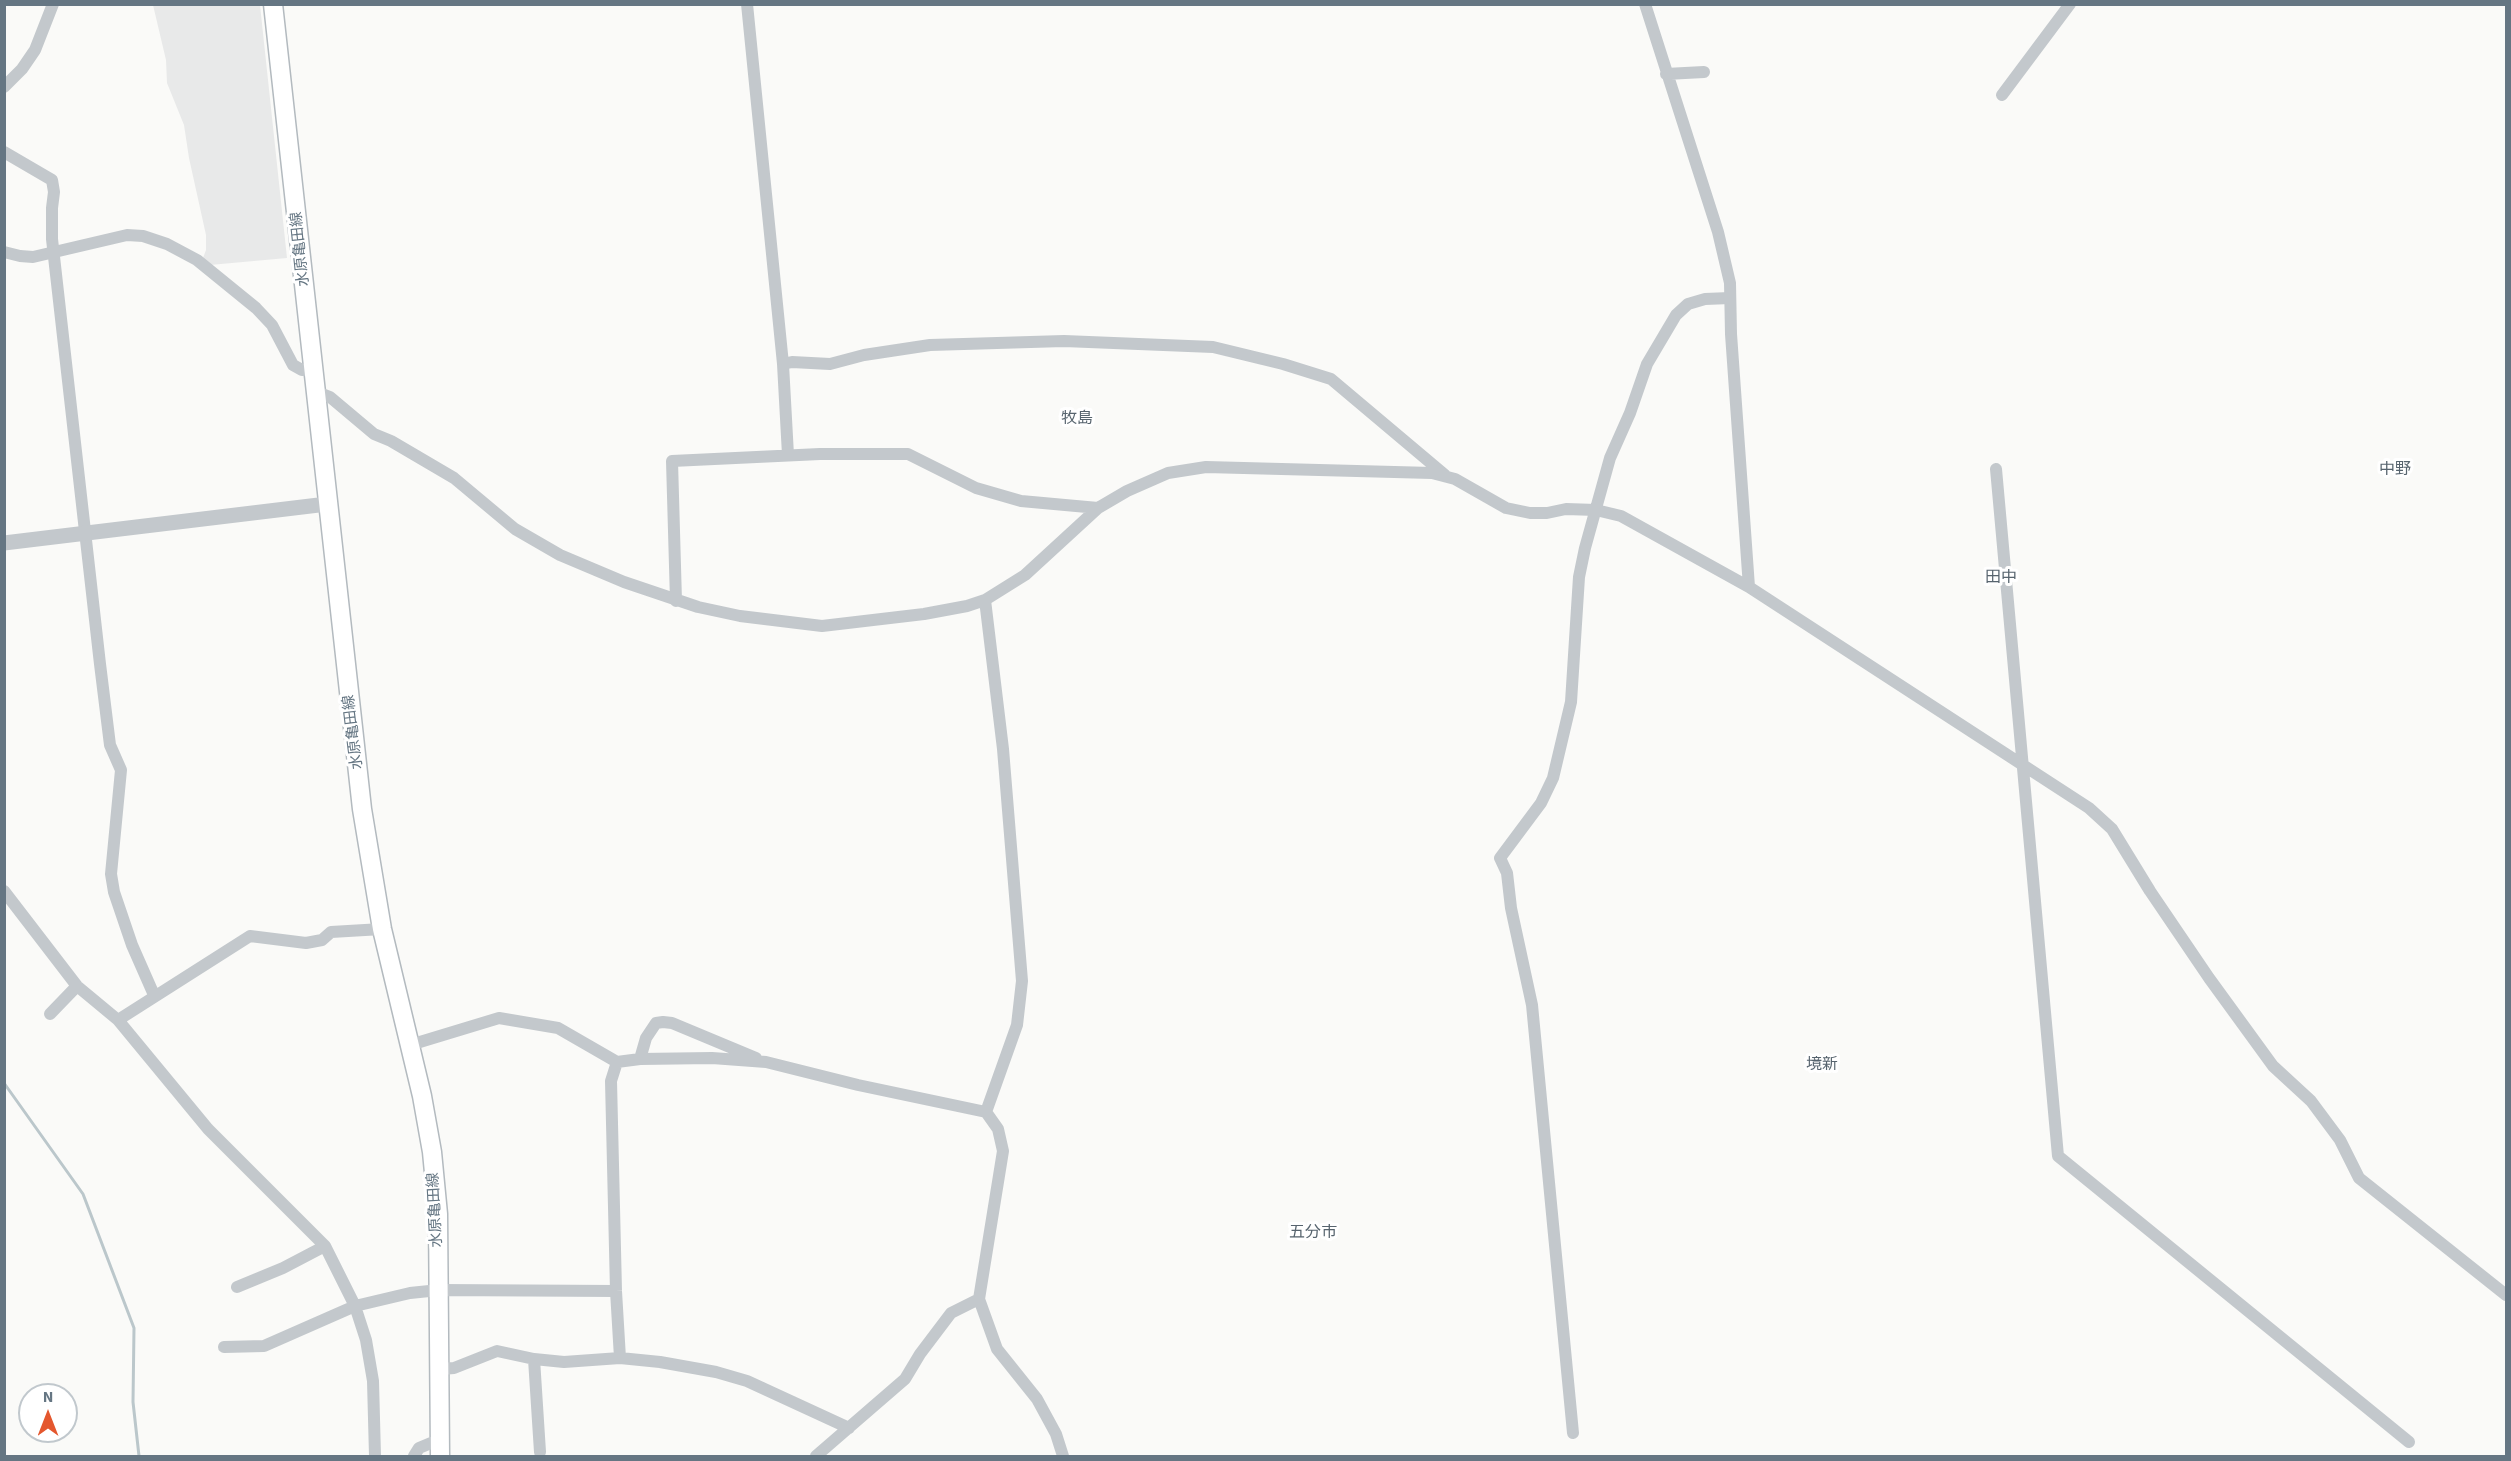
<!DOCTYPE html>
<html>
<head>
<meta charset="utf-8">
<style>
  body { margin:0 }
  #map { position:relative; width:2511px; height:1461px; overflow:hidden; background:#fafaf8; font-family:"Source Sans 3",sans-serif }
  canvas { display:block }
  .frame { position:absolute; inset:0; border:6px solid #657683; pointer-events:none }
  .north { position:absolute; left:18px; top:1383px; width:60px; height:60px; box-sizing:border-box; background:#fff; border:2px solid #c1c8cd; border-radius:50%; rotate:0deg; font-size:16px; font-weight:700; line-height:24px; text-align:center; color:#657683 }
  .north::after { content:''; display:block; margin:auto; width:21px; height:27px; background:#e4572e; clip-path:polygon(50% 0,100% 100%,50% 72%,0 100%) }
</style>
</head>
<body>
<div id="map">
<canvas width="2511" height="1461"></canvas>
<div class="frame"></div>
<div class="north">N</div>
</div>
<script>
const g = document.querySelector('canvas').getContext('2d');
g.lineJoin = 'round';
function fill(path, color) { g.fillStyle = color; g.fill(path, 'evenodd'); }
const toPath = rows => new Path2D(rows.map(r => 'M' + r).join(''));
function trace(path, color, width, dash) { g.strokeStyle = color; g.lineWidth = width; g.lineCap = dash ? 'butt' : 'round'; g.setLineDash(dash || []); g.stroke(path); }
function write(font, color, halo, rows, align = 'center') {
  g.font = font + ' "Source Sans 3","Noto Sans JP",sans-serif'; g.lineWidth = 6; g.setLineDash([]); g.textBaseline = 'middle'; g.strokeStyle = halo; g.fillStyle = color; for (const [text, x, y, turn = 0] of rows) {
    g.save(); g.translate(x, y); g.rotate((+turn || 0) * Math.PI / 180); g.textAlign = isNaN(turn) ? turn : align; if (halo) g.strokeText(text, 0, 0); g.fillText(text, 0, 0); g.restore();
  }
}
fill(toPath([
  [153,5,260,5,287,258,210,265,203,258,206,250,206,235,189,158,184,125,167,83,166,60]
]), '#e8e9e9');
trace(toPath([
  [4,1083,83,1194,134,1328,133,1402,139,1456]
]), '#bbc7cb', 3);
const secondary = toPath([
  [273,4,362,809,382,929,422,1096,432,1152,438,1214,440,1456]
]);
trace(secondary, '#b3babf', 21);
trace(toPath([
  [747,4,783,364,788,455],
  [1645,4,1718,232,1730,283,1731,334,1749,587],
  [1666,74,1704,72],
  [4,87,22,69,35,50,53,4],
  [2002,95,2070,4],
  [4,152,52,180,54,192,52,208,52,239,100,664,110,745,121,770,111,874,114,892,132,945,154,995],
  [4,252,20,256,33,257,127,235,143,236,167,244,197,260,256,308,272,325,293,365,302,370,314,369],
  [783,364,792,362,830,364,864,355,930,345,1064,341,1213,347,1283,364,1331,379,1445,475],
  [317,392,330,397,374,434,391,441,454,478,515,529,560,555,624,582,698,607,740,616,822,626,924,614,967,606,985,600,1025,575,1098,508,1127,491,1168,473,1206,467,1432,473,1455,479,1506,508,1530,513,1547,513,1566,509,1596,510,1621,516,1749,587,2089,808,2112,829,2150,891,2209,978,2273,1066,2311,1101,2340,1140,2359,1178,2506,1295],
  [1996,469,2058,1156,2409,1442],
  [985,600,1003,749,1022,981,1017,1025,986,1112],
  [676,601,672,461,820,454,908,454,976,488,1021,501,1098,508],
  [4,891,77,986,118,1020,208,1129,325,1246,355,1306,366,1340,373,1381,375,1456],
  [50,1014,77,986],
  [118,1020,250,936,306,943,322,940,331,932,382,929],
  [410,1045,499,1018,558,1028,617,1062,640,1059,712,1058,766,1062,858,1085,986,1112,998,1129,1003,1151,979,1299,997,1349,1037,1399,1056,1434,1063,1456],
  [640,1059,646,1038,656,1023,663,1022,672,1023,756,1058],
  [617,1062,611,1081,616,1291,620,1358],
  [237,1287,283,1268,325,1246],
  [224,1347,264,1346,355,1306,410,1293,439,1290,616,1291],
  [534,1359,540,1452],
  [441,1369,454,1368,497,1351,534,1359,564,1362,620,1358,660,1362,716,1372,747,1381,849,1428],
  [1573,1433,1532,1005,1511,908,1507,873,1500,858,1541,803,1553,778,1571,702,1579,577,1585,548,1610,458,1630,413,1647,364,1676,315,1688,304,1705,299,1730,298],
  [414,1456,419,1448,431,1443,440,1444],
  [816,1456,905,1379,920,1354,951,1313,979,1299]
]), '#c3c8cc', 12);
trace(toPath([
  [4,543,327,504]
]), '#c3c8cc', 15);
trace(secondary, '#fff', 18);
write('15px', '#657683', '#fff', [
  ["水原亀田線",301,249,-96],
  ["水原亀田線",354,732,-97],
  ["水原亀田線",436,1210,-93]
]);
write('16px', '#57646e', '#fff', [
  ["牧島",1077,419],
  ["中野",2395,470],
  ["田中",2001,578],
  ["境新",1822,1065],
  ["五分市",1313,1233]
]);
</script>
</body>
</html>
